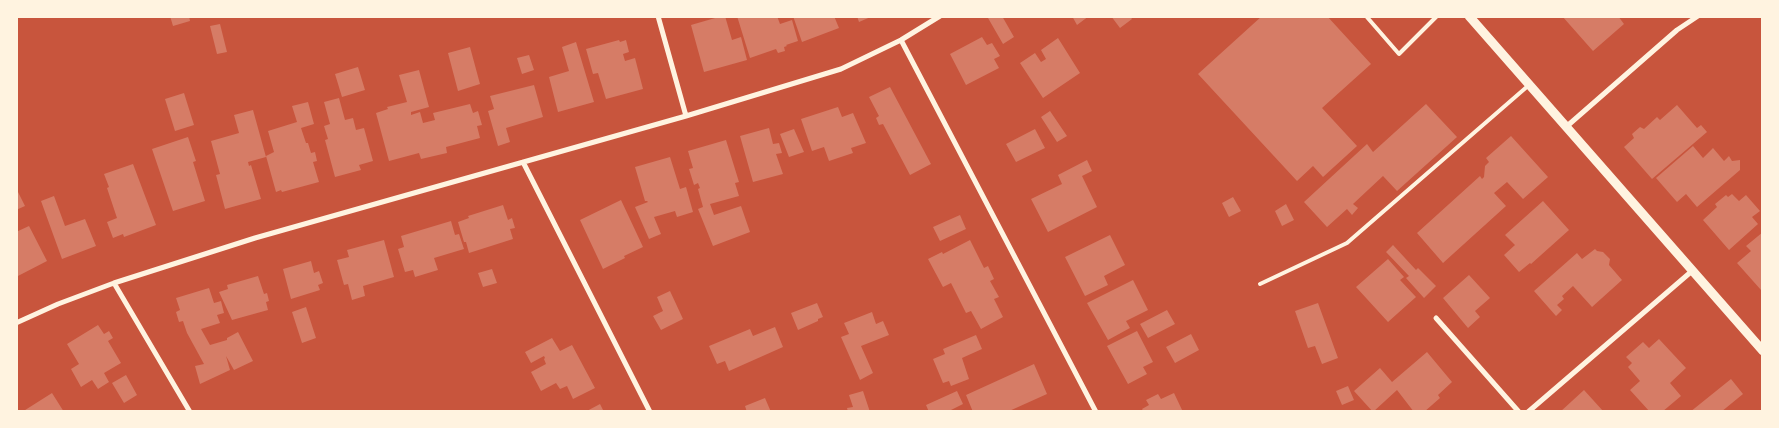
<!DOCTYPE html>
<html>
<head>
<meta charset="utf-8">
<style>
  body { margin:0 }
  #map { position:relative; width:1779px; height:428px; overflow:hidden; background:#c8553d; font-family:"Fira Sans Condensed",sans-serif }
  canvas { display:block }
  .frame { position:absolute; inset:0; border:18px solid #fff3e0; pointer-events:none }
</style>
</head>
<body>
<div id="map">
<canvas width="1779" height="428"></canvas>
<div class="frame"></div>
</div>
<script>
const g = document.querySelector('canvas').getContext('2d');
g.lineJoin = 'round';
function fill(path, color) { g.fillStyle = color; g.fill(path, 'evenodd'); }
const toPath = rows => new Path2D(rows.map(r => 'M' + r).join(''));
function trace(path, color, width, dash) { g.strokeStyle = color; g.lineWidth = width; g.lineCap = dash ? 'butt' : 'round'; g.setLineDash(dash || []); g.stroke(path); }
fill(toPath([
  [170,16,189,16,190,21,173,26],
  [722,16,725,16,732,40,741,37,747,60,704,72,691,25],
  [737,16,777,16,780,24,792,20,798,41,786,45,787,46,784,47,785,51,778,53,776,49,750,58],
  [793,16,834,16,839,28,802,42],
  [857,16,873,16,859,22],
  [990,16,1002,16,1014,37,1003,44,988,18],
  [1072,16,1089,16,1077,25],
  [1111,16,1130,16,1132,19,1120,28],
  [1262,16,1327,16,1371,64,1322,108,1357,146,1323,177,1313,166,1297,181,1198,74],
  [1562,16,1618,16,1624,24,1593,51],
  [220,24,227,52,217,54,210,26],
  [982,37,987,45,992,43,1000,56,994,59,999,68,966,85,950,54],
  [1058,38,1080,73,1043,98,1020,63,1035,53,1041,62,1046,59,1041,50],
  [619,40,620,42,626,40,629,52,623,54,625,61,635,58,643,89,606,99,598,73,593,74,586,49],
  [576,42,594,102,558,112,549,77,569,71,562,47],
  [470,47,480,84,458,91,448,53],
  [529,55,534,70,522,74,517,58],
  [358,67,365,90,342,97,335,74],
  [419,70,429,107,411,112,411,115,420,112,423,123,435,120,433,113,470,104,473,113,478,111,482,125,477,126,480,138,446,147,447,153,421,159,419,153,389,161,376,113,388,109,387,107,407,102,399,75],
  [534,85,543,117,506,128,510,142,498,146,488,111,494,109,490,96],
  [890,87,931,164,910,175,883,124,879,125,876,118,879,116,869,97],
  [184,93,194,125,175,131,165,99],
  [339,98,345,120,353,118,356,130,364,128,373,161,359,165,361,170,335,177,325,140,328,139,324,126,330,124,324,102],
  [308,102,314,124,301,128,306,143,308,143,311,153,315,152,317,161,313,162,319,182,282,192,281,190,276,192,266,156,274,152,268,131,297,122,292,106],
  [1426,104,1457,137,1397,191,1383,176,1353,204,1358,208,1352,215,1347,209,1327,227,1304,202,1367,144,1373,152],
  [1677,105,1697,128,1701,125,1707,132,1652,179,1624,147,1634,138,1632,134,1640,127,1644,129,1657,117,1660,120],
  [838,107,842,117,853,113,866,143,851,148,853,153,829,161,824,147,812,151,801,119],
  [253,110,266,157,248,162,249,166,251,165,261,199,225,209,216,175,220,174,211,141,239,133,234,115],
  [1050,111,1067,136,1057,142,1041,117],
  [769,128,773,144,779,143,782,153,776,154,783,174,753,182,740,136],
  [794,129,804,152,789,157,780,134],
  [1035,129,1045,148,1016,162,1006,144],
  [1511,136,1548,177,1523,199,1507,182,1494,193,1506,206,1443,263,1417,233,1480,176,1482,179,1484,177,1485,166,1489,162,1486,158],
  [188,137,196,161,193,162,205,201,173,211,152,149],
  [726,140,739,182,735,183,739,196,710,204,714,215,741,206,750,232,713,246,698,209,703,207,698,189,700,188,698,183,694,185,689,169,693,168,688,151],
  [1693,146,1703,158,1713,148,1724,161,1729,156,1732,161,1740,160,1740,170,1697,207,1686,194,1677,202,1656,178],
  [670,157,680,189,686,187,693,212,677,217,675,211,654,217,661,234,649,239,635,207,648,202,647,201,645,201,635,167],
  [1087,160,1092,171,1082,176,1097,207,1048,232,1031,199,1062,184,1058,175],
  [133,164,156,225,124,237,123,234,113,238,107,222,117,218,107,188,109,187,104,174],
  [16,188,25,206,16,210],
  [1732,194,1739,201,1746,195,1760,211,1752,217,1758,224,1729,250,1703,220,1717,207,1715,204,1726,195,1728,197],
  [54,196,65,226,85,219,96,246,62,259,41,201],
  [1233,197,1241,211,1229,217,1222,203],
  [621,200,643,247,624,256,625,258,603,269,580,220],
  [1543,201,1569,230,1531,264,1530,263,1519,272,1504,255,1515,245,1505,235],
  [1286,204,1294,220,1282,226,1275,211],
  [503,205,508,220,512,218,515,228,510,229,513,239,469,253,466,242,464,242,458,222,469,218,468,216],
  [960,215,966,229,940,241,933,227],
  [451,221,455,235,459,234,464,249,434,258,438,270,415,277,413,270,405,272,398,249,404,247,401,236],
  [29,226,47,261,16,277,16,232],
  [1763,232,1763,289,1761,290,1737,263,1751,251,1746,246],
  [1110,235,1125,265,1104,276,1108,285,1085,296,1065,257],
  [384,240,394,277,363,286,365,296,352,300,348,284,344,285,337,260,349,257,347,250],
  [970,240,984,268,988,266,994,279,990,281,999,297,994,299,1003,317,981,329,971,311,966,313,951,283,943,287,928,259,942,252,943,254],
  [1393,245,1416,270,1418,268,1436,286,1424,298,1406,278,1409,276,1386,252],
  [1595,249,1597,251,1603,252,1610,259,1609,265,1622,280,1592,307,1573,286,1562,296,1564,299,1557,305,1562,310,1556,316,1534,291,1577,253,1582,259],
  [1388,259,1404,277,1400,280,1416,297,1388,322,1356,287],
  [311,261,314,273,319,271,323,283,318,285,320,290,291,299,283,269],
  [492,269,497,283,483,287,478,273],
  [1469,275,1490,298,1475,311,1480,317,1468,328,1443,298],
  [258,276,264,294,267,293,269,301,266,302,268,310,232,320,219,292,228,289,227,285],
  [1133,280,1148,310,1126,321,1130,328,1108,340,1087,303],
  [209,288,214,303,221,301,224,313,217,315,220,323,201,329,210,345,227,340,227,338,238,332,253,361,234,370,226,356,230,370,200,384,195,366,204,364,187,333,183,321,179,322,176,312,180,310,176,298],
  [670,291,683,319,661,330,653,316,663,311,657,297],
  [817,303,823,317,818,319,818,321,798,330,791,313],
  [1318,303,1338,358,1322,364,1315,346,1308,348,1295,311],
  [306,307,316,338,302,343,292,312],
  [1167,310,1175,324,1148,338,1140,324],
  [872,312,876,324,883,321,889,335,861,346,873,373,860,380,841,337,849,334,844,323],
  [98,325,104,334,109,331,113,338,108,341,121,363,104,373,109,382,98,389,92,380,81,387,71,369,79,364,67,344],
  [775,327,783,347,729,371,725,361,717,364,709,346,750,329,753,336],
  [1137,331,1153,362,1143,367,1147,374,1128,384,1107,346],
  [1191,334,1199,350,1175,363,1166,347],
  [976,335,982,349,962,358,969,379,951,386,949,381,943,383,933,359,945,354,943,349],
  [552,338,560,351,572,345,595,388,573,399,567,386,560,389,556,383,541,391,531,372,546,364,544,359,545,358,544,356,531,363,525,352],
  [1659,339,1686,368,1670,383,1681,396,1662,412,1650,412,1630,390,1640,381,1628,367,1632,363,1626,357,1643,342,1649,348],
  [1427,352,1452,382,1438,395,1440,398,1424,412,1414,412,1397,390,1373,412,1354,391,1380,368,1392,382],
  [1034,364,1047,394,1007,412,973,412,966,395],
  [126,375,137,395,124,403,112,383],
  [1731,379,1743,394,1721,412,1690,412],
  [1348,386,1354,400,1342,405,1336,391],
  [1584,390,1603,411,1601,412,1560,412],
  [863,391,870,412,848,412,847,408,853,407,849,395],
  [957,391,963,404,947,412,929,412,926,405],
  [52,393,64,412,22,412],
  [1174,393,1183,412,1144,412,1142,409,1149,405,1146,400,1158,394,1161,399],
  [765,398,771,412,747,412,745,406],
  [600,404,604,412,585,412]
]), '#d67c66');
trace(toPath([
  [1366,16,1399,54,1437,16],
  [1260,284,1347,243,1529,85]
]), '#fff3e0', 4);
trace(toPath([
  [658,16,686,116],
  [901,40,1096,412],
  [1566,127,1677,30,1698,16],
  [523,162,650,412],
  [114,283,190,412],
  [1436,318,1519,412],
  [16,323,58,304,114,283,255,238,686,116,841,69,901,40,940,16],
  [1528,412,1692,271]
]), '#fff3e0', 5);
trace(toPath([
  [1469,16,1763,351]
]), '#fff3e0', 9);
</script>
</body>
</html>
